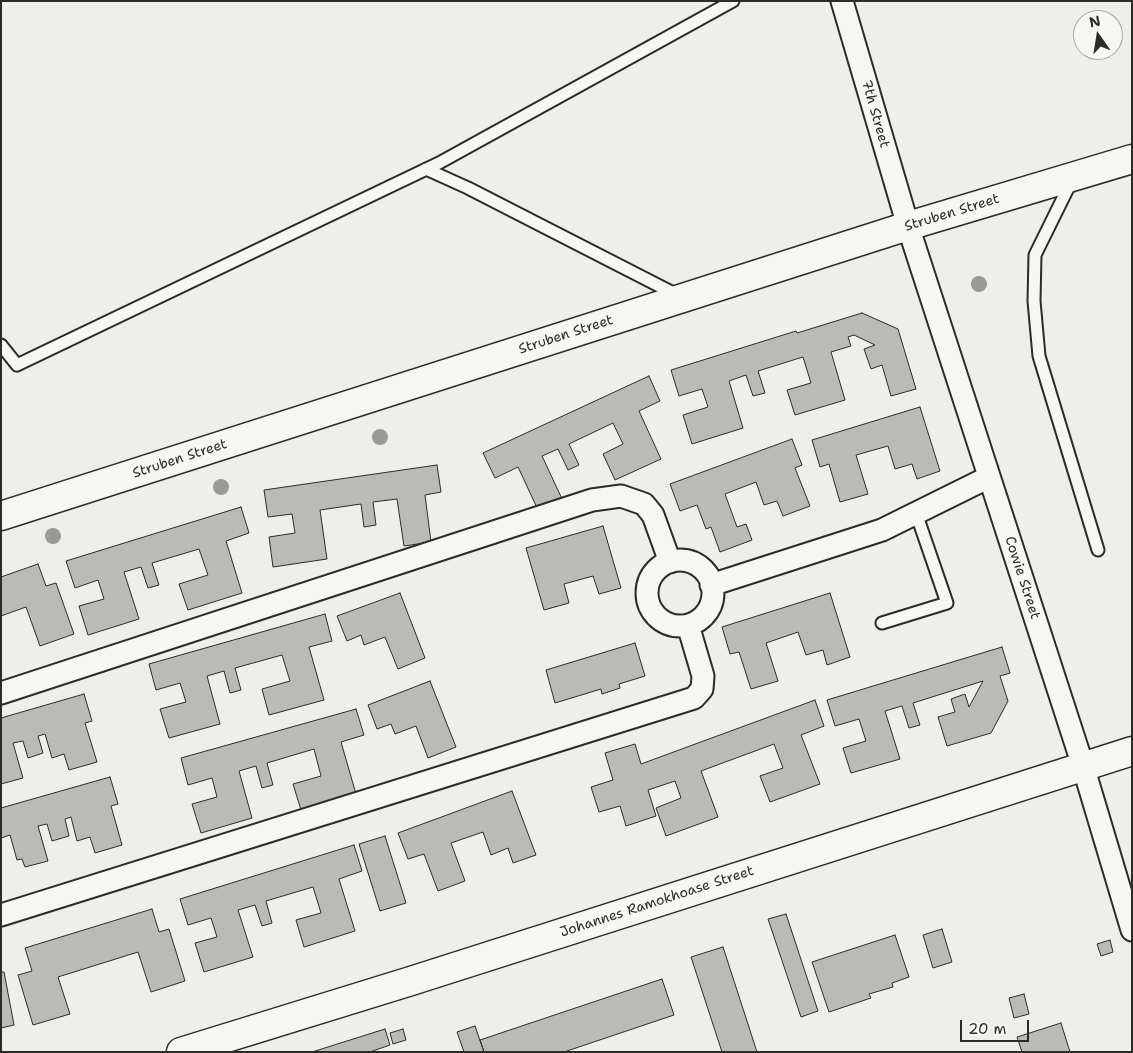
<!DOCTYPE html>
<html>
<head>
<meta charset="utf-8">
<style>
  body { margin:0 }
  #map { position:relative; width:1133px; height:1053px; overflow:hidden; background:#eeeeea; font-family:"Shantell Sans",sans-serif }
  canvas { display:block }
  .frame { position:absolute; inset:0; border:2px solid #2b2b2b; pointer-events:none }
  .north { position:absolute; left:1073px; top:10px; width:50px; height:50px; box-sizing:border-box; background:#f6f6f2; border:1px solid #a5a5a2; border-radius:50%; rotate:347deg; font-size:14px; font-weight:700; line-height:20px; text-align:center; color:#2b2b2b }
  .north::after { content:''; display:block; margin:auto; width:18px; height:22px; background:#2b2b2b; clip-path:polygon(50% 0,100% 100%,50% 72%,0 100%) }
  .scale { position:absolute; left:960px; top:1020px; width:69px; height:22px; box-sizing:border-box; border:2px solid #2b2b2b; border-top:0; padding-left:6px; font-size:15px; line-height:18px; white-space:nowrap; color:#2b2b2b; -webkit-text-stroke:4px #f6f6f2; paint-order:stroke }
</style>
</head>
<body>
<div id="map">
<canvas width="1133" height="1053"></canvas>
<div class="frame"></div>
<div class="north">N</div>
<div class="scale">20 m</div>
</div>
<script>
const g = document.querySelector('canvas').getContext('2d');
g.lineJoin = 'round';
function fill(path, color) { g.fillStyle = color; g.fill(path, 'evenodd'); }
const toPath = rows => new Path2D(rows.map(r => 'M' + r).join(''));
function trace(path, color, width, dash) { g.strokeStyle = color; g.lineWidth = width; g.lineCap = dash ? 'butt' : 'round'; g.setLineDash(dash || []); g.stroke(path); }
function write(font, color, halo, rows, align = 'center') {
  g.font = font + ' "Shantell Sans",sans-serif'; g.lineWidth = 4; g.setLineDash([]); g.textBaseline = 'middle'; g.strokeStyle = halo; g.fillStyle = color; for (const [text, x, y, turn = 0] of rows) {
    g.save(); g.translate(x, y); g.rotate((+turn || 0) * Math.PI / 180); g.textAlign = isNaN(turn) ? turn : align; if (halo) g.strokeText(text, 0, 0); g.fillText(text, 0, 0); g.restore();
  }
}
const building = toPath([
  [862,313,898,329,916,389,891,396,882,365,871,369,864,349,875,345,854,335,848,337,851,346,831,352,845,400,795,415,787,390,811,383,803,357,758,371,765,393,753,396,746,375,729,381,743,428,692,444,683,415,708,407,702,389,679,396,671,370,796,331,797,333,862,313],
  [649,376,660,401,639,411,661,459,615,480,603,454,623,444,613,423,569,444,579,465,568,470,558,449,542,456,563,501,539,512,518,467,495,478,483,453,649,376],
  [920,407,940,471,917,479,912,464,895,469,888,446,856,455,868,494,840,502,829,464,820,467,812,440,920,407],
  [792,439,802,465,795,468,810,506,783,516,777,501,764,505,756,482,725,494,737,527,746,524,752,540,720,552,711,527,706,529,697,505,680,511,670,484,792,439],
  [437,465,441,492,425,495,431,542,404,546,397,499,373,502,376,525,364,527,361,504,320,510,327,559,273,567,269,537,295,533,292,514,268,517,264,490,437,465],
  [241,507,249,533,226,541,242,593,188,610,179,584,208,575,199,549,152,563,159,585,148,588,141,567,124,572,139,619,88,635,79,606,104,599,98,580,75,588,66,561,241,507],
  [603,526,621,588,599,594,593,576,564,584,569,603,544,610,526,548,603,526],
  [38,564,46,586,56,583,74,634,40,646,26,607,1,616,1,577,38,564],
  [400,593,425,658,398,669,385,637,364,645,361,635,347,641,337,616,400,593],
  [830,593,850,657,827,665,823,650,806,655,798,632,766,643,778,681,751,689,739,652,730,654,722,627,830,593],
  [325,614,332,641,309,647,324,700,269,715,262,689,290,681,282,655,235,668,241,690,230,693,224,671,207,676,220,724,169,738,160,709,186,702,180,683,156,690,149,664,325,614],
  [635,643,645,676,619,684,620,688,602,694,601,689,555,703,546,670,635,643],
  [1002,647,1010,673,1000,676,1008,701,991,733,947,746,938,717,955,712,951,699,965,694,969,707,983,681,913,703,920,725,909,728,902,706,885,711,900,759,851,773,843,748,866,741,859,719,835,726,827,700,1002,647],
  [430,681,456,747,428,758,416,726,395,734,391,724,377,729,368,705,430,681],
  [84,694,92,721,85,723,97,762,69,770,64,754,52,758,45,734,38,736,43,753,28,758,23,741,13,743,23,778,1,784,1,718,84,694],
  [815,700,824,726,801,735,820,784,770,802,760,776,783,768,774,744,701,771,718,817,666,836,656,808,681,798,675,781,648,790,656,816,626,826,620,806,599,812,591,787,613,780,605,753,635,744,641,764,815,700],
  [356,709,364,735,341,742,356,794,301,810,293,784,321,776,314,749,267,763,273,785,262,788,256,766,239,771,252,818,201,833,192,804,217,797,212,778,188,785,181,758,356,709],
  [110,777,118,804,111,806,122,845,95,853,90,837,77,841,71,817,65,819,69,836,52,841,47,824,38,826,48,861,25,867,22,859,17,860,10,835,1,838,1,808,110,777],
  [512,791,536,855,513,863,508,848,491,855,483,832,451,843,465,881,438,891,424,854,408,859,398,833,512,791],
  [385,836,406,903,380,911,359,844,385,836],
  [354,845,362,871,339,879,355,931,304,947,296,920,321,913,313,887,266,901,272,923,262,926,255,905,238,910,253,957,204,972,195,943,217,937,211,918,188,925,180,899,354,845],
  [152,909,159,932,169,929,185,981,151,992,138,952,58,977,70,1014,33,1025,18,975,32,971,25,948,152,909],
  [786,914,818,1011,801,1017,768,919,786,914],
  [942,929,952,962,933,968,923,935,942,929],
  [895,935,909,977,892,983,893,987,869,994,871,998,829,1012,812,962,895,935],
  [1110,940,1113,952,1101,956,1097,944,1110,940],
  [723,947,757,1052,722,1052,691,957,723,947],
  [1,972,4,972,14,1025,1,1028,1,972],
  [662,979,674,1015,564,1052,484,1052,480,1040,662,979],
  [1024,994,1029,1014,1014,1018,1009,998,1024,994],
  [1061,1023,1070,1052,1022,1052,1017,1037,1061,1023],
  [475,1026,484,1052,464,1052,457,1032,475,1026],
  [385,1029,390,1045,370,1052,312,1052,385,1029],
  [403,1029,406,1040,393,1044,390,1033,403,1029]
]);
fill(building, '#babab7');
trace(building, '#2b2b2b', 1);
const lane = toPath([
  [426,169,468,188,679,296],
  [1072,180,1035,255,1034,301,1039,356,1098,550],
  [1,345,17,365,439,163,733,1],
  [882,623,947,603,916,513]
]);
const street = toPath([
  [842,1,908,226,1083,766,1132,930],
  '647 593a33 33 0 1 1 66 0a33 33 0 1 1-66 0Z',
  [711,585,882,530,989,477],
  [1,693,592,500,621,496,644,504,653,515,670,562],
  [1,915,694,698,702,689,703,676,688,625]
]);
const primary = toPath([
  [1,516,908,226,1132,159],
  [181,1052,411,981,1132,751]
]);
trace(lane, '#2b2b2b', 15);
trace(street, '#2b2b2b', 25);
trace(primary, '#2b2b2b', 31);
trace(lane, '#f6f6f2', 11);
trace(street, '#f6f6f2', 21);
trace(primary, '#f6f6f2', 28);
g.fillStyle = '#999997';
for (const [x, y] of [
  [979,284],
  [380,437],
  [221,487],
  [53,536]
]) { g.beginPath(); g.arc(x, y, 8, 0, 2 * Math.PI); g.fill(); }
write('14px', '#2b2b2b', '#f6f6f2', [
  ["7th Street",875,114,74],
  ["Struben Street",952,213,-17],
  ["Struben Street",566,335,-18],
  ["Struben Street",180,459,-18],
  ["Cowie Street",1022,578,72],
  ["Johannes Ramokhoase Street",657,902,-18]
]);
</script>
</body>
</html>
